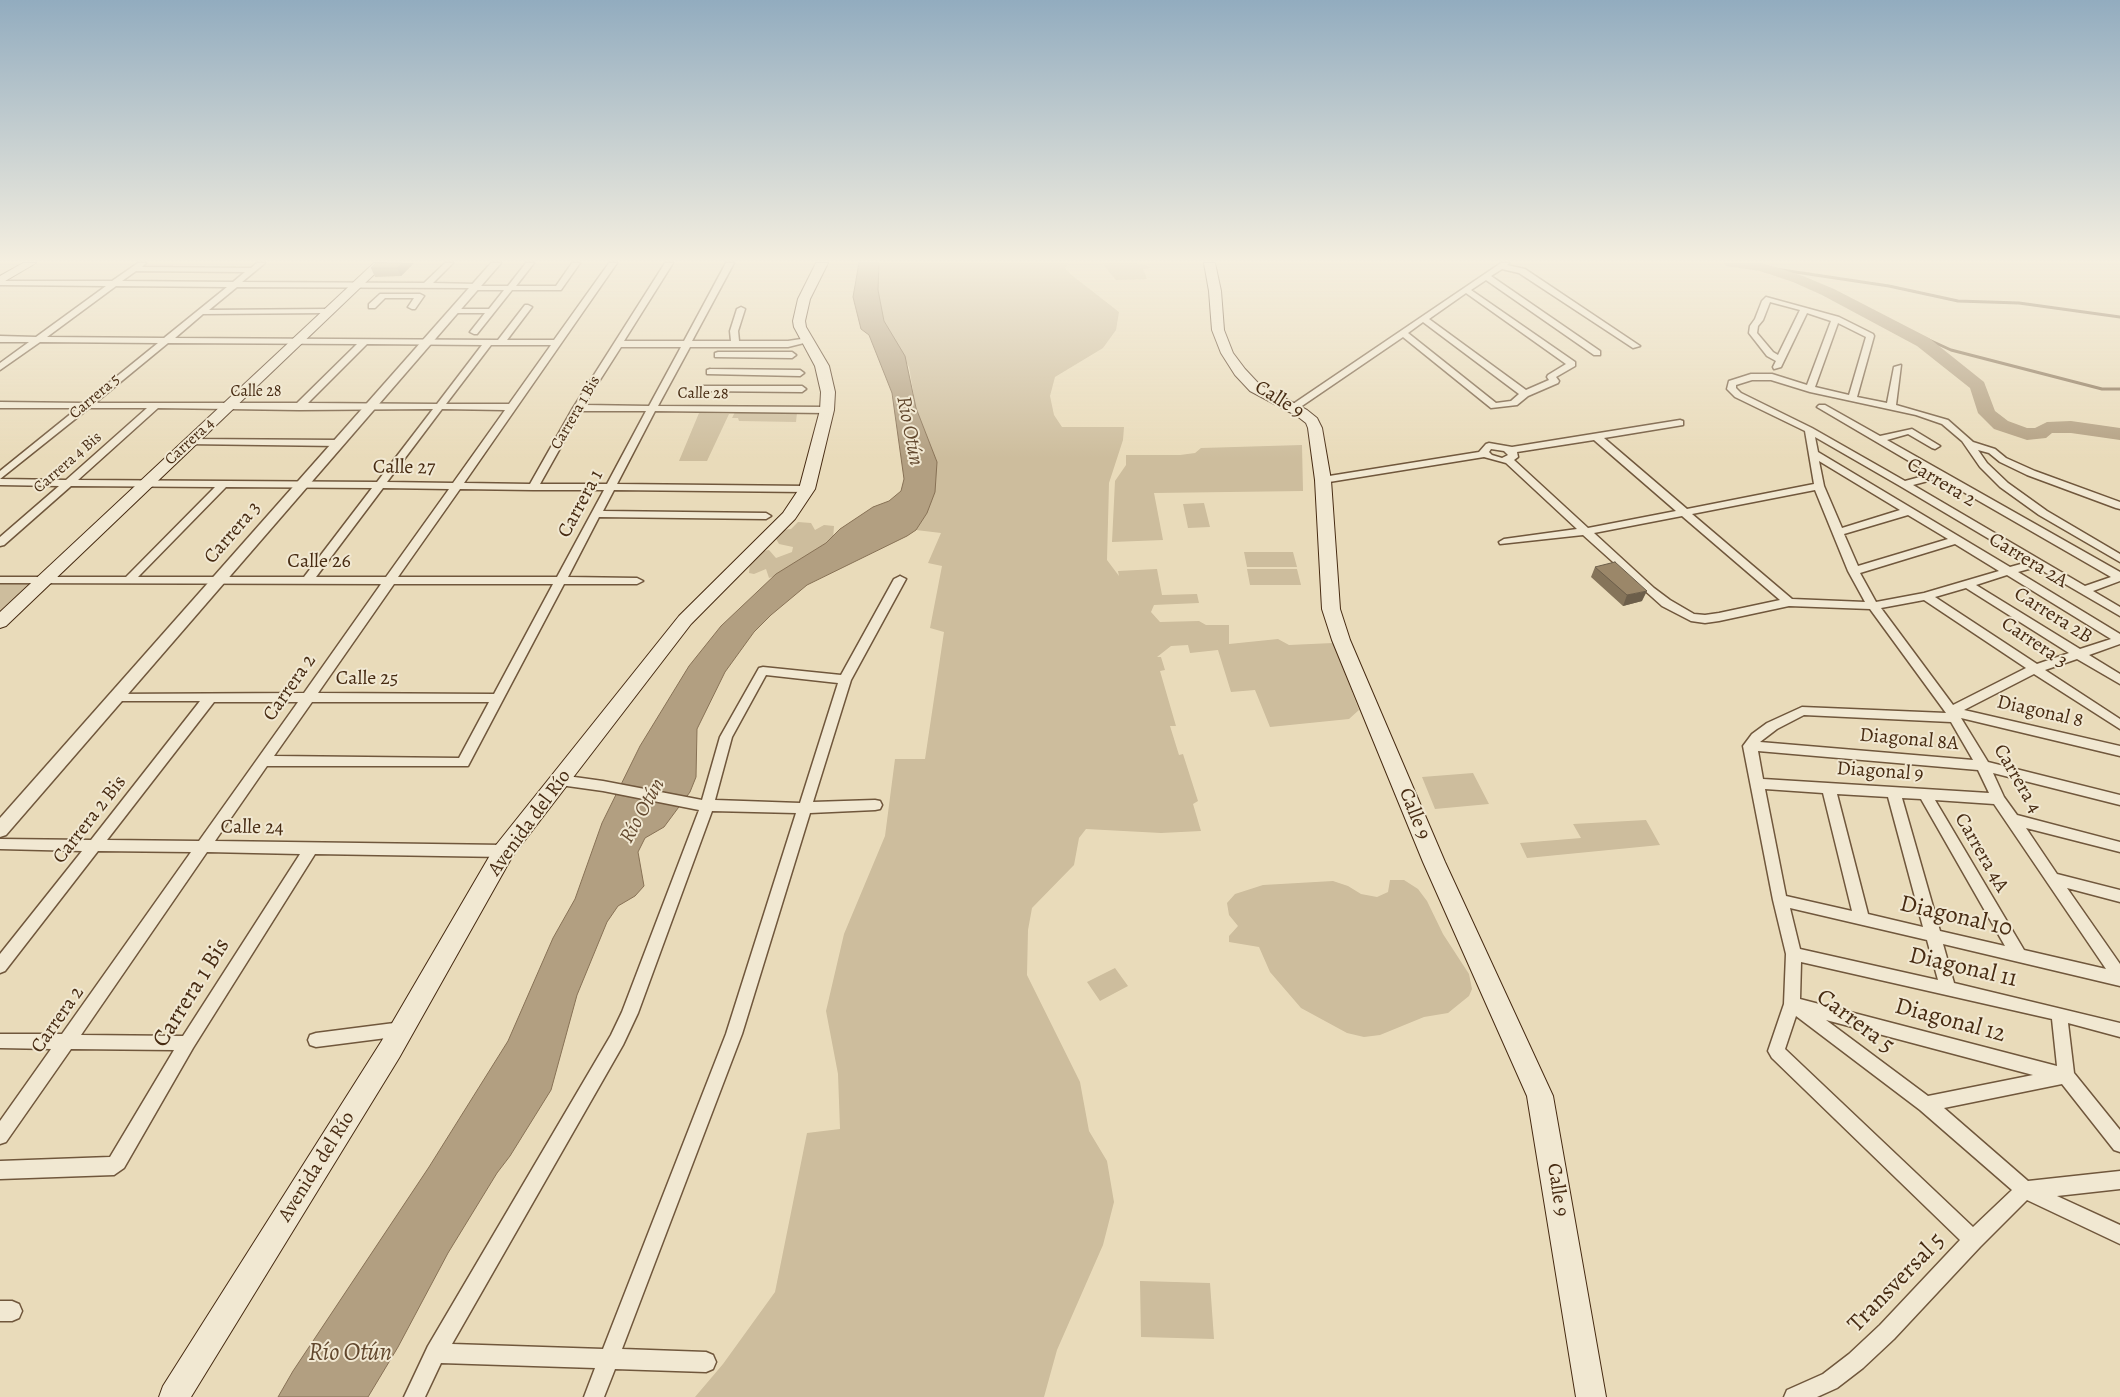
<!DOCTYPE html>
<html>
<head>
<meta charset="utf-8">
<style>
  body { margin:0 }
  canvas { display:block; background:#e9dbba }
</style>
</head>
<body>
<canvas width="2120" height="1397"></canvas>
<script>
const g = document.querySelector('canvas').getContext('2d');
g.lineJoin = 'round';
function fill(path, color) { g.fillStyle = color; g.fill(path, 'evenodd'); }
const toPath = rows => new Path2D(rows.map(r => 'M' + r).join(''));
function trace(path, color, width, dash) { g.strokeStyle = color; g.lineWidth = width; g.lineCap = dash ? 'butt' : 'round'; g.setLineDash(dash || []); g.stroke(path); }
function write(font, color, halo, rows, align = 'center') {
  g.font = font + ' Alegreya,serif'; g.lineWidth = 4; g.setLineDash([]); g.textBaseline = 'middle'; g.strokeStyle = halo; g.fillStyle = color; for (const [text, x, y, turn = 0] of rows) {
    g.save(); g.translate(x, y); g.rotate((+turn || 0) * Math.PI / 180); g.textAlign = isNaN(turn) ? turn : align; if (halo) g.strokeText(text, 0, 0); g.fillText(text, 0, 0); g.restore();
  }
}
fill(toPath([
  [879,263,1069,263,1065,268,1069,273,1119,312,1116,330,1103,348,1055,377,1050,396,1054,415,1062,427,1124,427,1123,440,1109,483,1107,560,1119,576,1118,571,1157,569,1162,595,1197,594,1199,603,1154,605,1151,612,1160,622,1199,621,1206,625,1229,625,1229,644,1278,639,1289,645,1333,643,1359,710,1349,719,1270,727,1255,690,1231,692,1218,650,1190,653,1188,645,1171,646,1157,657,1161,657,1165,670,1160,671,1176,726,1170,726,1179,755,1183,754,1198,801,1193,804,1201,831,1161,833,1086,829,1079,838,1074,865,1032,908,1028,930,1027,975,1080,1082,1089,1131,1107,1161,1114,1202,1103,1245,1057,1350,1044,1397,695,1397,723,1364,775,1292,807,1133,840,1129,838,1074,826,1011,844,934,885,836,895,759,925,759,944,632,930,628,942,566,928,563,941,533,916,530,927,513,937,462,916,408,909,367,884,321,878,290],
  [1102,263,1136,263,1146,265,1150,268,1143,269,1147,279,1116,280],
  [735,412,765,412,797,413,796,422,739,421,738,418,732,418],
  [699,413,729,414,707,461,679,461],
  [1302,445,1303,491,1154,493,1163,540,1112,542,1115,481,1126,465,1126,455,1180,455,1195,453,1201,448],
  [1204,503,1210,527,1188,528,1183,504],
  [798,522,811,523,815,530,824,525,834,526,833,539,775,576,769,578,766,569,754,574,749,573,750,563,763,551,769,550,776,558,792,552,793,547,779,544,775,537,783,530,791,529],
  [1244,552,1293,552,1297,567,1247,567],
  [1247,569,1297,569,1301,585,1250,585],
  [0,580,44,580,0,622],
  [1473,773,1489,804,1435,809,1422,777],
  [1646,820,1660,845,1527,858,1520,843,1581,838,1573,824],
  [1390,880,1404,880,1418,889,1427,901,1443,934,1469,974,1472,989,1469,996,1448,1013,1424,1017,1380,1035,1364,1037,1347,1033,1301,1008,1270,972,1259,947,1229,942,1229,936,1238,926,1229,915,1227,903,1235,894,1263,885,1333,881,1348,886,1361,894,1377,897,1388,892],
  [1115,968,1128,986,1100,1001,1087,982],
  [1140,1281,1210,1283,1214,1339,1141,1337]
]), '#cdbd9d');
const water = toPath([
  [859,263,879,263,878,290,884,321,905,356,916,408,937,462,935,492,927,513,916,530,907,536,807,585,771,615,754,632,725,672,697,729,696,777,690,792,664,827,645,838,638,852,644,886,635,896,618,906,607,922,577,995,551,1090,510,1156,497,1173,448,1253,398,1347,368,1397,278,1397,293,1371,429,1167,508,1041,553,938,575,899,602,823,640,746,689,666,721,626,776,574,826,543,840,529,873,507,889,501,901,491,904,479,892,393,869,335,861,329,853,297,859,263]
]);
fill(water, '#b29f81');
trace(water, '#877155', 1);
trace(toPath([
  [1762,267,1889,286,1958,301,2019,303,2120,317],
  [1905,332,1916,334,1951,350,2102,389,2120,389]
]), '#877155', 3);
fill(toPath([
  [1723,263,1763,263,1803,276,1834,289,1929,338,1984,382,1995,411,2008,421,2027,428,2035,428,2047,422,2071,421,2120,428,2120,440,2071,433,2052,433,2046,438,2027,440,1994,429,1978,413,1970,388,1917,346,1822,295,1793,282,1760,271,1726,266,1723,263]
]), '#b29f81');
const minor = toPath([
  [138,263,146,263,142,267,251,268,257,263,265,263,242,282,424,283,445,263,453,263,433,283,476,284,480,286,508,286,526,263,534,263,516,286,556,286,572,263,580,263,561,290,512,290,477,334,474,334,470,332,485,313,454,313,450,311,454,309,489,309,504,290,474,290,470,288,237,287,209,310,328,309,332,311,328,313,203,314,175,338,498,340,525,305,528,305,532,307,507,340,554,340,609,263,617,263,464,483,530,484,573,408,665,263,673,263,624,341,684,341,726,263,734,263,692,341,731,341,730,331,737,309,741,307,745,309,738,331,739,341,788,341,808,338,812,341,788,347,690,347,658,406,827,407,832,410,827,413,655,411,617,484,807,486,812,489,807,492,614,490,603,511,766,513,771,516,766,519,599,517,568,577,637,578,643,581,637,584,564,584,468,766,267,766,215,841,504,845,509,847,511,851,509,855,504,857,315,854,193,1048,124,1168,114,1175,0,1179,0,1161,110,1157,174,1050,71,1049,6,1142,0,1144,0,1121,51,1049,0,1048,0,1034,62,1034,191,852,98,851,5,971,0,973,0,954,82,851,0,849,0,839,91,840,200,701,116,701,110,697,112,694,304,693,381,584,0,583,0,577,126,577,215,487,71,486,4,545,0,546,0,537,59,486,0,485,0,471,78,408,0,408,0,402,84,403,158,343,40,342,0,370,0,363,29,342,0,342,0,336,36,337,106,286,0,285,0,281,112,281,138,263],
  [136,271,245,272,233,282,122,281,136,271],
  [116,286,227,287,164,338,47,337,116,286],
  [168,343,357,344,297,403,95,403,168,343],
  [367,344,482,345,437,404,308,403,367,344],
  [491,345,551,345,509,404,446,404,491,345],
  [621,347,681,347,649,406,584,405,621,347],
  [89,408,147,408,66,480,0,479,89,408],
  [158,408,299,410,433,409,377,482,78,480,158,408],
  [442,409,505,410,453,483,387,482,442,409],
  [581,411,646,411,607,484,540,484,581,411],
  [226,487,372,488,304,577,138,577,226,487],
  [383,488,449,489,386,577,316,577,383,488],
  [460,489,533,490,604,490,557,577,398,577,460,489],
  [394,584,553,584,494,694,318,693,394,584],
  [214,702,298,702,199,841,107,840,214,702],
  [312,702,489,702,459,758,274,756,312,702],
  [207,852,300,854,183,1036,81,1035,207,852],
  [1501,263,1509,263,1507,265,1525,269,1640,346,1633,348,1519,273,1502,269,1491,276,1600,351,1600,355,1594,355,1486,280,1471,290,1575,362,1575,366,1556,377,1559,381,1558,383,1528,396,1517,405,1491,408,1403,337,1296,410,1290,410,1290,406,1501,263],
  [1466,293,1566,364,1548,375,1547,377,1549,380,1526,390,1429,319,1466,293],
  [1423,322,1519,394,1511,401,1496,403,1408,333,1423,322],
  [380,294,420,294,424,296,415,309,412,309,408,307,414,298,385,298,375,308,369,308,369,304,380,294],
  [1766,297,1839,317,1873,334,1874,336,1857,397,1887,403,1894,367,1901,365,1896,405,1948,420,1973,442,1995,449,2006,458,2035,471,2120,502,2120,509,2116,508,2027,475,2000,462,1989,453,1978,450,1987,463,2008,483,2047,511,2120,554,2120,562,2039,515,2000,487,1980,467,1962,441,1942,424,1916,415,1810,392,1771,380,1752,380,1736,385,1736,388,1741,393,1812,428,1905,481,1931,474,1817,407,1819,405,1825,405,1880,436,1912,429,1940,446,1935,449,1932,448,1908,434,1887,440,2120,572,2120,581,2093,591,2120,607,2120,616,2036,567,2018,572,2120,634,2120,644,2089,655,2120,674,2120,684,2077,659,2045,670,2120,719,2120,729,2034,674,1964,710,2120,746,2120,756,1961,718,1988,762,2120,795,2120,805,1993,773,2004,797,2017,815,2120,842,2120,852,2026,828,2057,874,2120,890,2120,902,2067,888,2120,964,2120,986,1943,944,1954,983,2120,1023,2120,1037,2068,1023,2074,1073,2120,1130,2120,1152,2114,1150,2062,1084,1944,1108,2028,1181,2120,1171,2120,1189,2057,1196,2120,1225,2120,1244,2027,1200,1980,1247,1894,1339,1863,1368,1837,1388,1817,1397,1784,1397,1787,1390,1823,1374,1849,1354,1880,1325,1960,1240,1772,1058,1768,1051,1784,1004,1786,954,1773,900,1743,746,1752,734,1767,723,1802,707,1946,713,1870,609,1789,606,1719,621,1705,623,1691,621,1662,606,1583,535,1500,544,1499,542,1504,539,1577,529,1506,463,1484,457,1323,483,1318,480,1323,477,1479,452,1486,444,1489,443,1512,447,1680,420,1683,421,1683,425,1604,438,1687,509,1814,484,1805,431,1735,397,1727,389,1729,381,1751,374,1772,374,1807,385,1831,321,1807,313,1781,367,1774,369,1773,367,1776,361,1767,356,1749,333,1750,326,1755,319,1762,301,1766,297],
  [1770,302,1800,310,1778,355,1773,352,1757,333,1758,326,1763,320,1770,302],
  [1838,323,1866,337,1849,395,1815,387,1838,323],
  [1815,437,1900,486,2028,562,2010,567,1818,452,1815,437],
  [1594,440,1676,511,1588,528,1514,460,1518,457,1517,452,1594,440],
  [1491,449,1504,451,1508,455,1502,458,1492,455,1489,452,1491,449],
  [1819,461,1900,510,1842,528,1824,486,1819,461],
  [1939,478,2111,577,2085,586,1913,485,1939,478],
  [1815,490,1848,571,1865,602,1792,599,1692,514,1815,490],
  [1908,515,1948,539,1858,566,1844,534,1908,515],
  [1682,516,1780,600,1719,613,1705,615,1694,614,1670,600,1654,588,1594,533,1682,516],
  [1955,544,1999,571,1924,593,1876,602,1860,573,1955,544],
  [2007,575,2111,639,2080,649,1976,585,2007,575],
  [1966,588,2069,653,2037,664,1935,597,1966,588],
  [1924,600,2026,668,1953,705,1881,608,1924,600],
  [1804,715,1951,722,1973,760,1760,742,1777,729,1804,715],
  [1758,751,1978,770,1989,793,1763,779,1758,751],
  [1765,789,1823,793,1852,911,1786,896,1765,789],
  [1837,794,1888,797,1923,927,1868,914,1837,794],
  [1902,798,1921,799,2005,946,1940,931,1902,798],
  [1935,800,1994,804,2106,969,2024,950,1935,800],
  [1790,908,1927,940,1938,980,1800,949,1790,908],
  [1801,962,2052,1019,2057,1066,1800,999,1801,962],
  [1796,1016,1920,1110,2012,1190,1973,1227,1785,1049,1796,1016],
  [1826,1020,2033,1075,1928,1096,1826,1020],
  [718,352,792,352,796,355,792,358,715,357,715,353,718,352],
  [710,369,800,370,804,373,800,376,707,374,707,370,710,369],
  [702,386,802,386,806,389,802,392,699,391,699,387,702,386],
  [189,439,339,440,344,443,339,446,186,444,186,440,189,439],
  [900,576,906,579,851,680,813,802,875,800,880,801,882,805,880,809,875,810,810,813,742,1034,622,1349,706,1352,713,1355,716,1362,713,1369,706,1372,615,1369,604,1397,584,1397,595,1368,441,1363,425,1397,404,1397,428,1346,611,1035,622,1012,699,810,603,791,560,785,555,783,553,780,555,777,560,775,603,781,702,800,720,737,759,668,763,667,841,675,894,579,900,576],
  [766,675,838,683,800,803,715,800,732,737,766,675],
  [712,811,796,813,726,1034,603,1349,452,1344,623,1045,638,1013,712,811],
  [402,1022,408,1024,410,1029,408,1034,402,1036,316,1047,310,1045,308,1040,310,1035,316,1033,402,1022],
  [0,1301,12,1301,19,1304,22,1311,19,1318,12,1321,0,1321,0,1301]
]);
const tertiary = toPath([
  [491,263,501,263,6,835,0,837,0,818,491,263]
]);
const secondary = toPath([
  [23,263,36,263,0,284,0,276,23,263],
  [374,263,386,263,6,626,0,628,0,612,374,263],
  [816,263,828,263,810,299,805,321,806,327,829,366,835,392,834,410,815,489,795,519,691,624,512,857,399,1058,191,1397,159,1397,163,1386,381,1042,496,845,679,616,783,513,799,489,820,410,821,392,815,366,794,327,793,321,798,299,816,263],
  [1204,263,1215,263,1221,291,1224,330,1233,353,1245,369,1260,385,1307,410,1317,418,1322,428,1331,480,1340,609,1350,640,1445,862,1553,1096,1606,1397,1576,1397,1527,1096,1423,862,1332,640,1322,609,1315,480,1308,428,1306,423,1297,416,1250,391,1235,375,1221,353,1212,330,1209,291,1204,263]
]);
trace(minor, '#70573c', 3);
trace(tertiary, '#70573c', 3);
trace(secondary, '#472b12', 2);
fill(minor, '#f1e8d2');
fill(tertiary, '#f1e8d2');
fill(secondary, '#f1e8d2');
fill(toPath([
  [414,263,401,276,375,277,371,268],
  [1595,567,1642,601,1623,606,1591,577]
]), '#85745a');
fill(toPath([
  [402,263,414,263,401,276,397,268],
  [1647,591,1642,601,1623,606,1627,595]
]), '#6c5e4a');
const building = toPath([
  [376,263,402,263,397,268,371,268,376,263],
  [1615,562,1647,591,1627,595,1595,567,1615,562]
]);
fill(building, '#9b8769');
trace(building, '#6c5e4a', 1);
const sky = g.createLinearGradient(0, 0, 0, 458);
sky.addColorStop(0, '#92acbf');
sky.addColorStop(0.57, '#f5efe0');
sky.addColorStop(1, '#f5efe000');
g.fillStyle = sky;
g.fillRect(0, 0, 2120, 458);
write('16px', '#472b12', '#f1e8d2', [
  ["Calle 28",256,392],
  ["Calle 28",703,394,1],
  ["Carrera 5",95,397,-40],
  ["Carrera 1 Bis",576,413,-60],
  ["Carrera 4",190,442,-43],
  ["Carrera 4 Bis",68,463,-41]
]);
write('20px', '#472b12', '#f1e8d2', [
  ["Calle 9",1279,400,32],
  ["Calle 27",404,468,1],
  ["Carrera 2",1941,483,31],
  ["Carrera 1",581,504,-62],
  ["Carrera 3",233,533,-49],
  ["Carrera 2A",2028,561,31],
  ["Calle 26",319,562],
  ["Carrera 2B",2053,616,32],
  ["Carrera 3",2034,643,34],
  ["Calle 25",367,679],
  ["Carrera 2",290,688,-55],
  ["Diagonal 8",2040,712,13],
  ["Diagonal 8A",1909,740,5],
  ["Diagonal 9",1880,772,4],
  ["Carrera 4",2017,779,60],
  ["Calle 9",1414,814,68],
  ["Carrera 2 Bis",90,820,-52],
  ["Avenida del Río",530,823,-54],
  ["Calle 24",252,828,1],
  ["Carrera 4A",1981,853,60],
  ["Carrera 2",58,1020,-55],
  ["Avenida del Río",317,1167,-58],
  ["Calle 9",1557,1190,81]
]);
write('italic 21px', '#62482e', '#f1e8d2', [
  ["Río Otún",909,431,79],
  ["Río Otún",643,811,-61]
]);
write('24px', '#472b12', '#f1e8d2', [
  ["Diagonal 10",1956,917,13],
  ["Diagonal 11",1963,968,13],
  ["Carrera 1 Bis",192,993,-58],
  ["Diagonal 12",1950,1021,15],
  ["Carrera 5",1855,1022,37],
  ["Transversal 5",1897,1283,-46]
]);
write('italic 25px', '#62482e', '#f1e8d2', [
  ["Río Otún",350,1354]
]);
</script>
</body>
</html>
